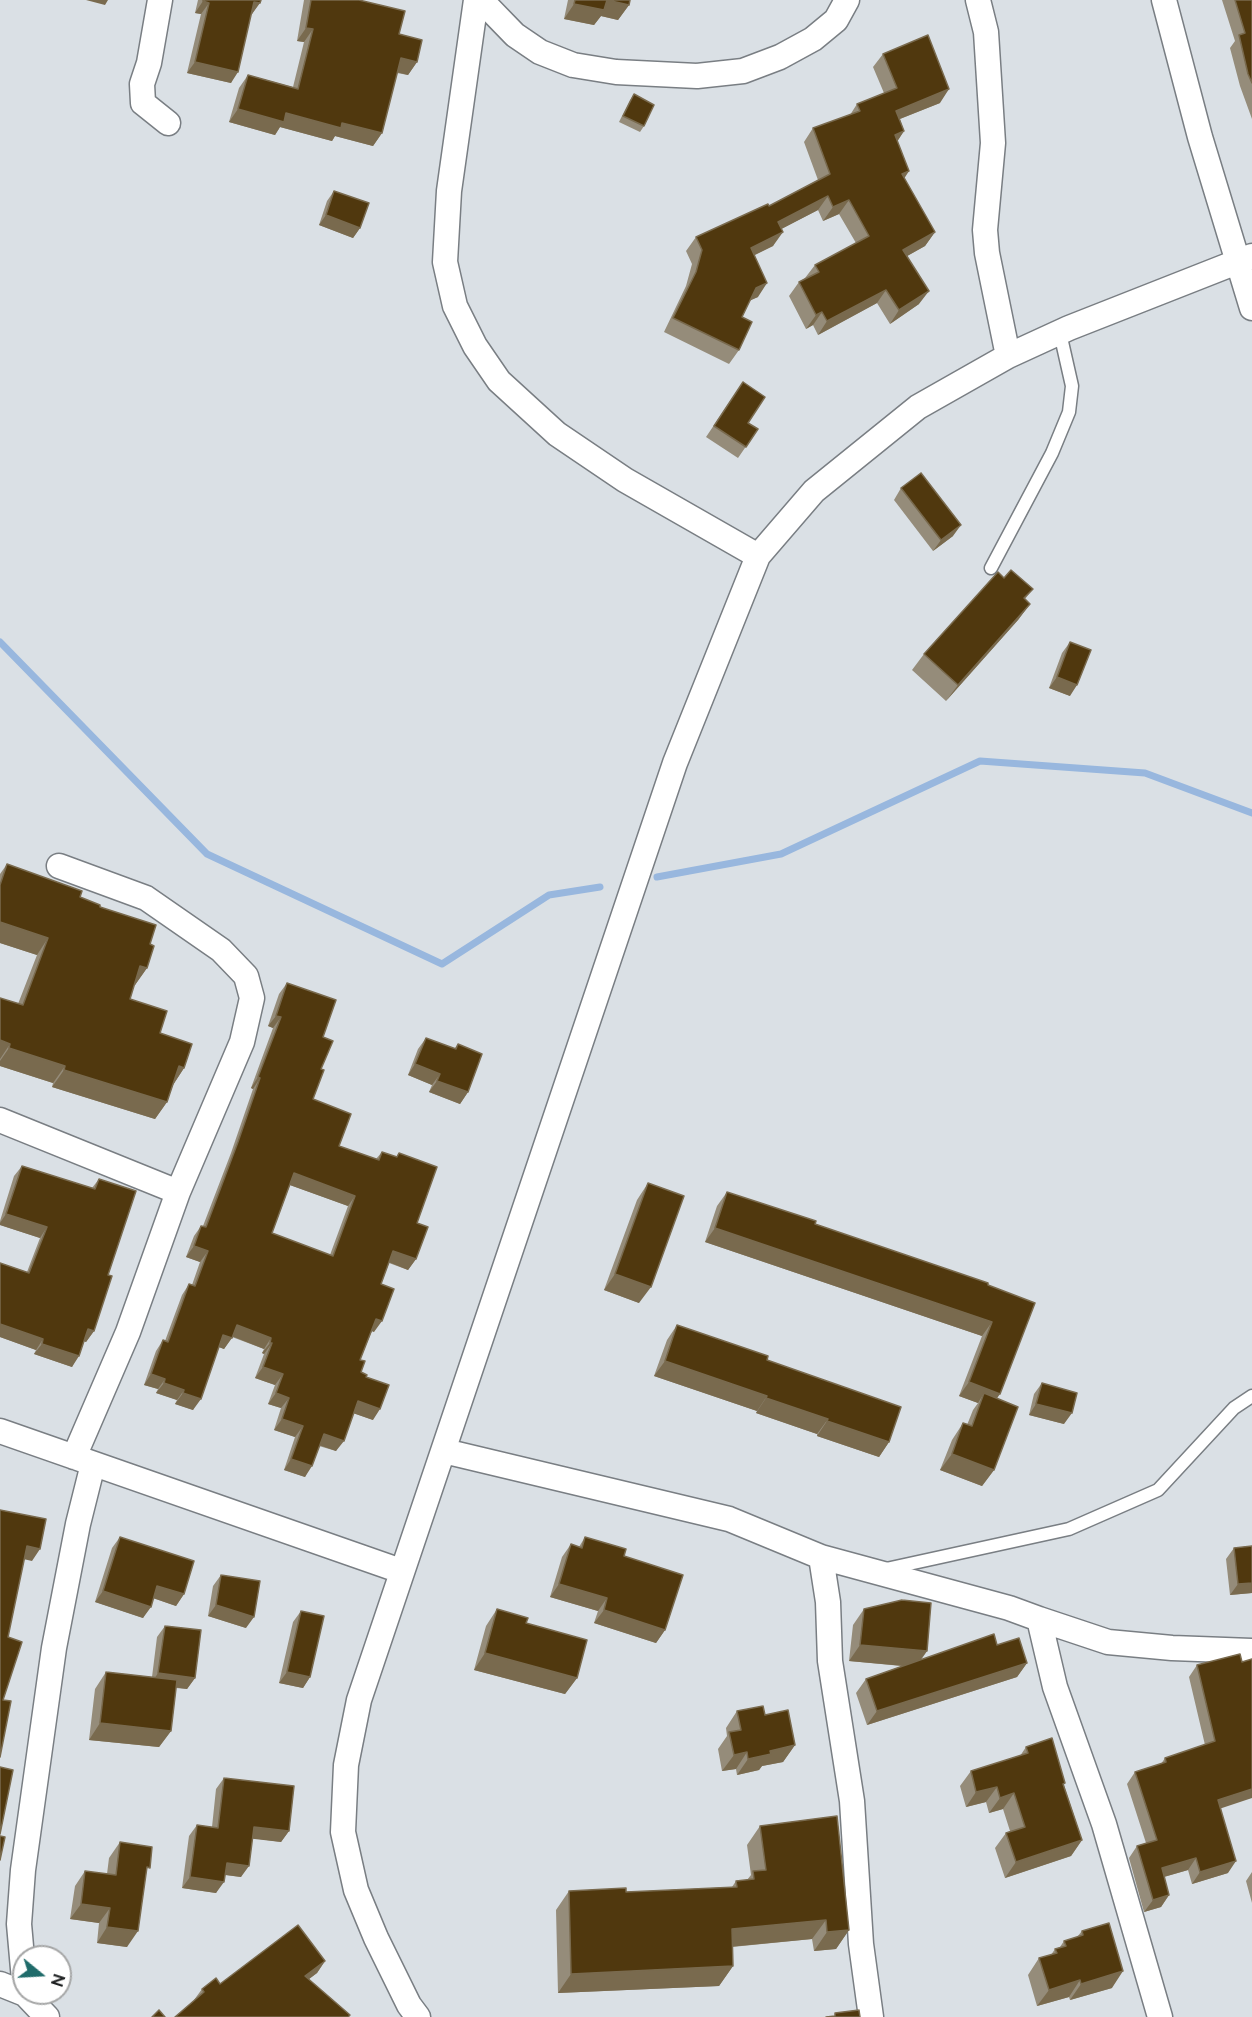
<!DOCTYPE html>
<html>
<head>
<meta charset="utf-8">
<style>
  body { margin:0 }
  #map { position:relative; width:1252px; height:2017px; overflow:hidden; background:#dae0e5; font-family:Raleway,sans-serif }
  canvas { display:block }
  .north { position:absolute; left:12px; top:1945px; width:60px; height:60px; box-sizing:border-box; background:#fff; border:2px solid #a5a6a6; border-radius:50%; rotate:108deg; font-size:16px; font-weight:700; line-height:24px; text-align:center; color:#1e2021 }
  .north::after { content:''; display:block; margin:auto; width:21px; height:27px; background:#1f6b6a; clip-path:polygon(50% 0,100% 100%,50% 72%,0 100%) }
</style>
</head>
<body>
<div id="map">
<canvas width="1252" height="2017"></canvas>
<div class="north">N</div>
</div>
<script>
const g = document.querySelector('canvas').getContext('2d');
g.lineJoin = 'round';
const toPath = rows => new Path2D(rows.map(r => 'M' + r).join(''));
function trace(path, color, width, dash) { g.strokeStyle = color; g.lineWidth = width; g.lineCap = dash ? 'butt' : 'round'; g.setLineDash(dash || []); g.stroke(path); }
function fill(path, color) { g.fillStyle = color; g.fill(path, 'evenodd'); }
trace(toPath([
  [0,642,207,854,442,964,549,895,600,887],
  [657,877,781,854,980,761,1145,773,1252,813]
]), '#98b7de', 7);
const lane = toPath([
  [991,568,1052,453,1069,412,1072,386,1060,333],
  [886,1569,1069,1529,1158,1490,1234,1408,1252,1396]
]);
const street = toPath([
  [160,0,149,63,142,84,143,103,168,123],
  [476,0,449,191,445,262,455,306,475,346,499,381,557,434,625,480,758,556],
  [481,0,515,35,540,52,573,65,616,72,697,76,743,71,780,57,813,39,836,20,847,0],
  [978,0,986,32,993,143,985,230,987,253,1008,356],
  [1164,0,1200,137,1252,308],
  [59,866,146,898,221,950,246,976,252,998,242,1042,178,1192,128,1332,74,1457],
  [0,1120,178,1192],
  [0,1431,401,1571],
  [444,1451,729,1519,821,1557,1009,1608,1039,1619,1055,1687,1104,1824,1160,2017],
  [821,1557,828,1602,830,1661,852,1801,861,1944,871,2017],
  [1039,1619,1108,1642,1172,1648,1252,1651],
  [24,1980,19,1924,23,1870,54,1648,78,1524,93,1464],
  [0,1984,25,1994,47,2017],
  [418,2017,409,2005,376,1938,356,1890,343,1832,346,1765,359,1700,675,763,758,556,814,491,918,407,1008,356,1069,328,1252,256]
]);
trace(lane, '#797e83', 15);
trace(street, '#797e83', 27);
trace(lane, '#fff', 12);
trace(street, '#fff', 24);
fill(toPath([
  [198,0,261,0,252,14,251,14,231,83,187,73,201,14,195,13],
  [304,0,359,0,399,34,417,62,408,75,397,73,382,133,373,146,335,136,332,141,280,127,275,135,229,122,239,88,248,75,293,87,304,42,297,41],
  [568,0,630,0,629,5,618,20,601,16,594,25,564,19],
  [1222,0,1252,0,1252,119,1240,86,1230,48,1235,41],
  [883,54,940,103,900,119,904,131,897,141,904,178,935,232,925,246,907,256,919,304,890,324,877,303,818,335,813,325,806,329,789,296,799,282,805,278,815,265,856,243,839,214,823,221,818,210,781,229,773,246,755,255,758,297,750,300,742,317,739,350,729,364,664,332,686,286,692,264,686,251,696,237,769,206,818,180,804,142,813,128,850,115,857,104,884,93,873,67],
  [634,94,644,126,640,132,619,122,630,100],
  [334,191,360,228,353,238,319,225,327,201],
  [743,382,748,423,758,429,738,458,706,437],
  [901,488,953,536,933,551,894,500],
  [1004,578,1033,589,1025,599,1030,604,1018,620,946,701,912,670,924,654],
  [1070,642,1070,696,1049,688,1062,653],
  [7,864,80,897,100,907,150,944,147,968,135,985,134,984,130,999,160,1033,184,1068,173,1085,167,1102,155,1119,52,1087,53,1083,0,1066,0,998,18,1004,37,955,0,943,0,874],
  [287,983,323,1037,321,1069,313,1099,339,1146,376,1159,382,1152,396,1157,399,1153,417,1223,416,1259,408,1270,389,1263,381,1284,374,1332,372,1331,360,1360,361,1372,366,1377,373,1420,353,1413,336,1451,319,1446,305,1477,284,1470,295,1437,274,1430,281,1408,268,1404,275,1385,255,1378,264,1354,262,1353,264,1349,232,1337,224,1349,219,1347,193,1410,175,1404,177,1400,156,1393,158,1389,144,1385,156,1351,163,1340,165,1341,182,1295,189,1284,192,1285,200,1262,186,1257,194,1236,201,1226,203,1226,231,1153,253,1089,251,1088,273,1028,268,1026,279,994],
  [290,1185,348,1206,330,1255,272,1233],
  [426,1038,454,1049,458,1044,468,1092,460,1104,429,1092,432,1085,408,1075,418,1049],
  [22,1166,92,1188,99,1179,108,1275,94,1331,86,1342,84,1341,72,1367,34,1354,36,1350,0,1337,0,1263,27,1272,40,1238,0,1225,0,1221,14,1176],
  [648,1183,639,1303,604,1290,637,1200],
  [727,1192,815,1224,988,1285,997,1398,994,1470,982,1486,940,1470,952,1440,963,1423,967,1425,973,1410,978,1403,959,1396,982,1336,705,1242,717,1206],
  [677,1325,767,1360,889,1442,879,1457,817,1436,817,1434,756,1413,757,1411,654,1376,667,1340],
  [1042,1383,1064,1424,1029,1415,1034,1394],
  [120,1537,184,1594,176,1606,153,1598,143,1618,95,1602,112,1548],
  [585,1537,624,1556,665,1630,656,1643,594,1623,598,1611,550,1597,562,1557,571,1544,579,1547],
  [1252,1546,1252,1593,1230,1595,1226,1559,1234,1548],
  [221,1575,246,1628,208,1616,213,1586],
  [497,1609,526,1623,577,1678,565,1694,474,1670,486,1626],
  [864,1609,927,1651,921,1660,997,1645,1027,1663,1017,1677,867,1725,856,1693,866,1679,902,1666,849,1661,853,1625],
  [301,1611,310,1677,303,1688,279,1683,293,1622],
  [165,1626,195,1678,187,1689,176,1688,171,1731,159,1747,89,1740,95,1689,106,1672,152,1677,157,1637],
  [1240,1654,1221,1808,1228,1873,1192,1884,1188,1870,1164,1877,1169,1895,1161,1907,1144,1912,1129,1858,1137,1846,1146,1843,1127,1784,1135,1772,1161,1764,1165,1758,1205,1745,1189,1677,1197,1665],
  [737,1711,765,1715,795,1745,783,1762,762,1766,759,1770,737,1775,736,1769,722,1771,718,1749,727,1736,726,1728],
  [1026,1747,1064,1785,1082,1840,1071,1856,1005,1878,995,1848,1006,1833,1010,1831,1003,1809,989,1813,986,1802,966,1807,960,1786,971,1771,1020,1756],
  [224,1778,289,1831,281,1842,252,1838,241,1877,225,1875,216,1893,182,1888,189,1836,197,1825,212,1827,216,1789],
  [760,1826,849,1930,836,1949,814,1951,812,1939,732,1947,733,1966,719,1986,558,1993,556,1910,569,1891,626,1892,732,1887,736,1881,747,1880,751,1875,747,1845],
  [120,1842,146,1873,127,1947,97,1943,99,1923,70,1919,75,1886,85,1871,107,1874,109,1858],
  [1252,1872,1252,1903,1246,1881],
  [1082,1931,1112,1988,1070,2000,1069,1997,1037,2006,1028,1975,1039,1958,1051,1955,1055,1949,1060,1947,1064,1941,1077,1937],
  [325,1961,317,1973,309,1979,194,2000,202,1989,220,1984]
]), '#958c7a');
fill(toPath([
  [86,0,108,0,105,5],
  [607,0,629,5,618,20,601,16,594,25,564,19,574,4],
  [203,1,209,3,201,14,195,13],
  [254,2,260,3,252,14,246,13],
  [306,28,313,29,304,42,297,41],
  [401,58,417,62,408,75,392,71],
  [195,62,238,72,231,83,187,73],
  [949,89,940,103,887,124,896,111],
  [238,109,286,113,342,123,382,133,373,146,335,136,332,141,280,127,275,135,229,122],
  [904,131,895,145,895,135],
  [909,171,900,185,902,174],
  [828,196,818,210,768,236,778,222],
  [849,200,839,214,823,221,833,207],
  [326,215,360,228,353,238,319,225],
  [783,232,773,246,742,261,751,248],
  [935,232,925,246,893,264,903,250],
  [767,283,758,297,747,302,756,288],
  [886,290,877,303,818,335,827,321],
  [929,291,919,304,890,324,899,310],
  [822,312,813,325,806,329,816,315],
  [961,525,953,536,933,551,941,540],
  [1030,604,1018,620,946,701,958,685],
  [1057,677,1077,685,1070,696,1049,688],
  [0,922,48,938,37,955,0,943],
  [140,966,147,968,135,985,128,982],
  [276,1016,281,1017,273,1028,268,1026],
  [0,1040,10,1044,0,1059],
  [9,1048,65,1066,53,1083,0,1066,0,1061],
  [415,1064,440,1074,432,1085,408,1075],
  [179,1066,184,1068,173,1085],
  [64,1070,167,1102,155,1119,52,1087],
  [258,1077,260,1078,253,1089,251,1088],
  [437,1081,468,1092,460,1104,429,1092],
  [294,1173,355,1196,348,1206,287,1184],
  [6,1214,47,1227,40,1238,0,1225,0,1223],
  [715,1228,992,1322,982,1336,705,1242],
  [194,1246,208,1251,200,1262,186,1257],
  [393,1251,416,1259,408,1270,386,1261],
  [615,1274,651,1287,639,1303,604,1290],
  [376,1319,382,1321,374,1332,369,1330],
  [0,1324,43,1339,36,1350,0,1337],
  [237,1325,271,1338,264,1349,229,1335],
  [88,1329,94,1331,86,1342,81,1340],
  [223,1335,232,1338,224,1349,216,1346],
  [270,1343,272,1343,264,1354,262,1353],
  [42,1344,79,1356,72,1367,34,1354],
  [665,1361,767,1396,757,1411,654,1376],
  [263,1367,283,1374,275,1385,255,1378],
  [151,1374,165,1379,158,1389,144,1385],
  [969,1382,1000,1394,990,1408,984,1393,978,1403,959,1396],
  [164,1383,184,1390,177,1400,156,1393],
  [183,1393,201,1399,193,1410,175,1404],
  [276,1393,289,1398,281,1408,268,1404],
  [766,1398,828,1419,817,1434,756,1413],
  [358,1401,380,1409,373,1420,350,1412],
  [1036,1404,1072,1413,1064,1424,1029,1415],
  [282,1419,303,1426,295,1437,274,1430],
  [827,1421,889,1442,879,1457,817,1436],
  [324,1434,344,1441,336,1451,316,1444],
  [952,1454,994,1470,982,1486,940,1470],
  [291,1459,312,1466,305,1477,284,1470],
  [27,1546,40,1549,32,1561,19,1558],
  [1252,1583,1252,1593,1230,1595,1238,1584],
  [559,1584,607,1598,598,1611,550,1597],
  [157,1586,184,1594,176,1606,150,1597],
  [103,1591,151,1607,143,1618,95,1602],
  [216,1605,254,1617,246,1628,208,1616],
  [604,1610,665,1630,656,1643,594,1623],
  [860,1645,927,1651,915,1667,849,1661],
  [485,1653,577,1678,565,1694,474,1670],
  [1027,1663,1017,1677,867,1725,877,1711],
  [287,1672,310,1677,303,1688,279,1683],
  [158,1673,195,1678,187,1689,151,1684],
  [100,1723,171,1731,159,1747,89,1740],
  [795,1745,783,1762,762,1766,759,1770,737,1775,748,1759,770,1751],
  [747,1752,736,1769,722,1771,734,1755],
  [997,1787,986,1802,966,1807,976,1792],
  [1252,1789,1252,1798,1210,1812,1218,1800],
  [1014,1793,1003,1809,989,1813,1000,1798],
  [254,1827,289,1831,281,1842,246,1838],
  [1082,1840,1071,1856,1005,1878,1016,1862],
  [1196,1858,1188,1870,1153,1880,1162,1868],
  [1236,1861,1228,1873,1192,1884,1200,1872],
  [227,1863,249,1866,241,1877,219,1874],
  [190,1877,224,1882,216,1893,182,1888],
  [1169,1895,1161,1907,1144,1912,1153,1900],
  [81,1904,110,1908,99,1923,70,1919],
  [826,1920,812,1939,718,1948,732,1929],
  [107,1927,138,1931,127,1947,97,1943],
  [849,1930,836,1949,814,1951,827,1932],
  [325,1961,317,1973,297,1988,305,1976],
  [733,1966,719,1986,558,1993,571,1974],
  [1123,1971,1112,1988,1070,2000,1081,1984],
  [1080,1980,1069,1997,1037,2006,1049,1990]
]), '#796a4e');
const building = toPath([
  [203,0,261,0,260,3,254,2,238,72,195,62,209,3,203,1,203,0],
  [311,0,359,0,405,11,399,34,422,40,417,62,401,58,382,133,342,123,341,128,286,113,284,122,238,109,248,75,298,89,313,29,306,28,311,0],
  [575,0,607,0,604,10,574,4,575,0],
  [607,0,630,0,629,5,607,0],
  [1235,0,1252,0,1252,83,1248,74,1239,35,1245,33,1235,0],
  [928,35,949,89,896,111,904,131,895,135,909,171,902,174,935,232,903,250,929,291,899,310,886,290,827,321,822,312,816,315,799,282,819,272,815,265,869,236,849,200,833,207,828,196,778,222,783,232,751,248,767,283,756,288,742,317,752,322,739,350,673,318,696,272,702,250,696,237,768,204,769,206,830,174,813,128,860,111,857,104,897,88,883,54,928,35],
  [634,94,654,105,644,126,623,116,634,94],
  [334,191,369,203,360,228,326,215,334,191],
  [743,382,765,397,748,423,758,429,746,447,714,426,743,382],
  [921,473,961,525,941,540,901,488,921,473],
  [1011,570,1033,589,1024,598,1030,604,958,685,924,654,998,572,1004,578,1011,570],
  [1070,642,1091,650,1077,685,1057,677,1070,642],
  [7,864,82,891,80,897,100,905,100,907,156,925,150,944,154,946,147,968,140,966,130,999,167,1011,160,1033,192,1044,184,1068,179,1066,167,1102,64,1070,65,1066,9,1048,10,1044,0,1040,0,998,23,1005,48,938,0,922,0,885,7,864],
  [287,983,336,1000,323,1037,333,1041,321,1069,324,1070,313,1099,351,1114,339,1146,379,1160,382,1152,397,1157,399,1153,437,1167,417,1223,428,1227,416,1259,393,1251,381,1284,394,1289,382,1321,376,1319,360,1360,365,1361,361,1372,367,1375,366,1377,389,1385,380,1409,358,1401,344,1441,324,1434,312,1466,291,1459,303,1426,282,1419,289,1398,276,1393,283,1374,263,1367,272,1343,270,1343,271,1338,237,1325,232,1338,223,1335,201,1399,183,1393,184,1390,164,1383,165,1379,151,1374,163,1340,168,1342,189,1284,195,1286,208,1251,194,1246,201,1226,206,1227,238,1142,260,1078,258,1077,281,1017,276,1016,287,983],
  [294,1173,355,1196,333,1256,272,1233,294,1173],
  [426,1038,456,1049,458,1044,482,1054,468,1092,437,1081,440,1074,415,1064,426,1038],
  [22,1166,95,1189,99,1179,136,1191,108,1275,112,1276,94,1331,88,1329,79,1356,42,1344,43,1339,0,1324,0,1263,29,1273,47,1227,6,1214,22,1166],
  [648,1183,684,1196,651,1287,615,1274,648,1183],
  [727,1192,816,1221,815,1224,988,1283,988,1285,1035,1303,1000,1394,969,1382,992,1322,715,1228,727,1192],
  [677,1325,768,1356,767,1360,901,1407,889,1442,827,1421,828,1419,766,1398,767,1396,665,1361,677,1325],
  [1042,1383,1077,1393,1072,1413,1036,1404,1042,1383],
  [984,1393,1018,1407,994,1470,952,1454,963,1423,972,1426,984,1393],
  [0,1510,46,1519,40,1549,27,1546,8,1637,22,1642,3,1700,11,1701,0,1757,0,1510],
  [120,1537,194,1561,184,1594,157,1586,151,1607,103,1591,120,1537],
  [585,1537,626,1549,624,1556,683,1575,665,1630,604,1610,607,1598,559,1584,571,1544,582,1548,585,1537],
  [1252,1546,1252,1583,1238,1584,1234,1548,1252,1546],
  [221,1575,260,1581,254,1617,216,1605,221,1575],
  [902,1600,931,1603,927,1651,860,1645,864,1609,902,1600],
  [497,1609,528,1618,526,1623,587,1640,577,1678,485,1653,497,1609],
  [301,1611,324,1616,310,1677,287,1672,301,1611],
  [165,1626,201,1630,195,1678,158,1673,165,1626],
  [994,1634,997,1645,1019,1638,1027,1663,877,1711,866,1679,994,1634],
  [1240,1654,1242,1662,1252,1659,1252,1789,1218,1800,1236,1861,1200,1872,1196,1858,1162,1868,1169,1895,1153,1900,1137,1846,1157,1840,1135,1772,1166,1762,1165,1758,1215,1741,1197,1665,1240,1654],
  [106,1672,177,1680,171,1731,100,1723,106,1672],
  [763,1706,765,1715,788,1710,795,1745,770,1751,771,1754,748,1759,747,1752,734,1755,729,1732,741,1730,737,1711,763,1706],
  [1052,1738,1065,1783,1063,1784,1082,1840,1016,1862,1006,1833,1025,1827,1014,1793,1000,1798,997,1787,976,1792,971,1771,1028,1753,1026,1747,1052,1738],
  [0,1767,13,1770,0,1834,0,1767],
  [224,1778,294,1786,289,1831,254,1827,249,1866,227,1863,224,1882,190,1877,197,1825,218,1828,224,1778],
  [837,1816,849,1930,827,1932,826,1920,732,1929,733,1966,571,1974,569,1891,626,1888,626,1892,737,1887,736,1881,754,1879,753,1871,766,1870,760,1826,837,1816],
  [0,1836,5,1837,0,1860,0,1836],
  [120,1842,152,1847,150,1868,147,1867,138,1931,107,1927,110,1908,81,1904,85,1871,116,1875,120,1842],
  [1109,1923,1123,1971,1081,1984,1080,1980,1049,1990,1039,1958,1057,1953,1055,1949,1066,1946,1064,1941,1083,1935,1082,1931,1109,1923],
  [298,1925,325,1961,305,1976,350,2015,348,2017,175,2017,204,1992,202,1989,216,1978,220,1984,298,1925],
  [159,2010,165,2017,152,2017,159,2010],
  [859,2010,860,2017,826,2017,835,2016,835,2013,859,2010]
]);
fill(building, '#50380e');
trace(building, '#796a4e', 1.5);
</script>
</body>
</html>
